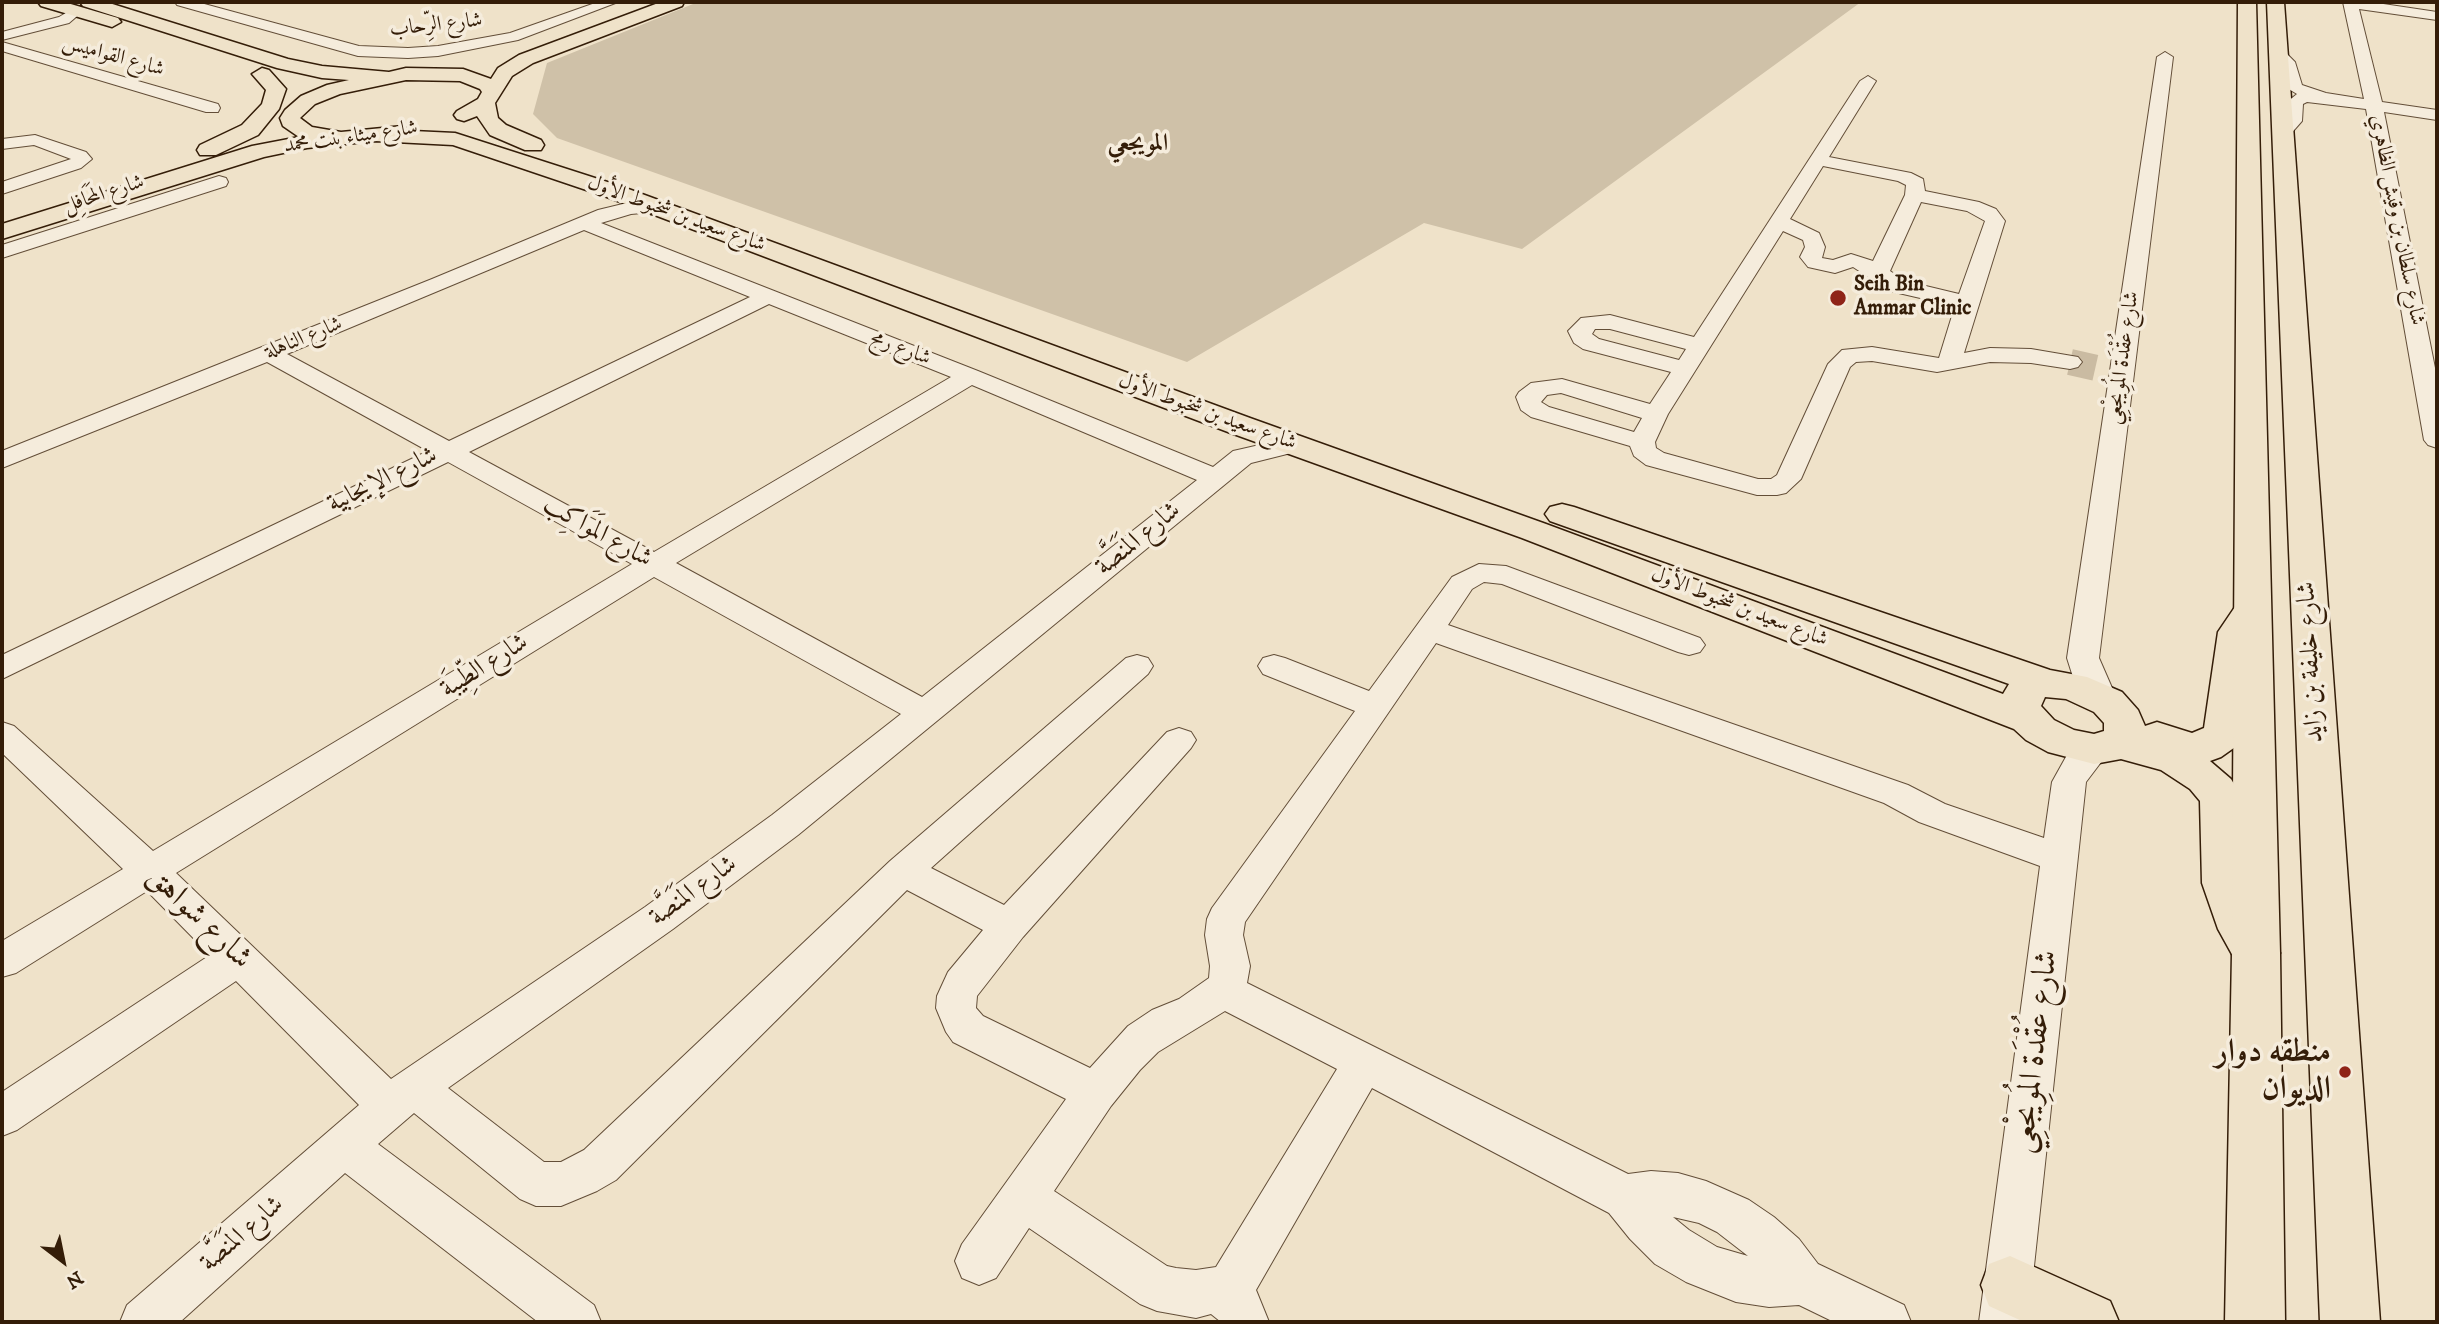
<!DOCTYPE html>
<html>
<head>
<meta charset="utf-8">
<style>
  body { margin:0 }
  #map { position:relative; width:2439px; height:1324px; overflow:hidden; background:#efe2c9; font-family:"IM FELL DW Pica",serif }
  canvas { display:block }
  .frame { position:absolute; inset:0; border:4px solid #341d08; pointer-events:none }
  .north { position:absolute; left:28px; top:1226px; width:70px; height:70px; -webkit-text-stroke:5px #f5ecdc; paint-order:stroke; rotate:148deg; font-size:19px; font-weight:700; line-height:28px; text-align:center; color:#341d08 }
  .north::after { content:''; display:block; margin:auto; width:24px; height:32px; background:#341d08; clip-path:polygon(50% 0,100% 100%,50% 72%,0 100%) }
</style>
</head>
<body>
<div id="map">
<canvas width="2439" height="1324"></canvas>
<div class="frame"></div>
<div class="north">N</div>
</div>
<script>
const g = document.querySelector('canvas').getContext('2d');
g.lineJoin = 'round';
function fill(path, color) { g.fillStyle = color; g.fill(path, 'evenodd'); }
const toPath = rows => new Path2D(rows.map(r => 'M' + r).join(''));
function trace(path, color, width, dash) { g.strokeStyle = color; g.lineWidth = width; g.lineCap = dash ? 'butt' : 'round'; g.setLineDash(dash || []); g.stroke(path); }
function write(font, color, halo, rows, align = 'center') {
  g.font = font + ' "IM FELL DW Pica",Amiri,serif'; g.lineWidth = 7; g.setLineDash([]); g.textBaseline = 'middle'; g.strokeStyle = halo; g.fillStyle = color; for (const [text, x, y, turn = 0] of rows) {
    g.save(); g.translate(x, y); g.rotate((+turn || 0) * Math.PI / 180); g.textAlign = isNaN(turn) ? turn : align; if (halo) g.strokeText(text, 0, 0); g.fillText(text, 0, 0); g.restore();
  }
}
fill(toPath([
  [698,2,1861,2,1522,249,1424,223,1187,362,557,138,533,114,547,63]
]), '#cfc1a8');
trace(toPath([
  [2070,362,2101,369]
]), '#cabba2', 26, [26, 13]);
const minor = toPath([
  [175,2,197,2,359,46,408,48,438,46,510,33,598,2,618,2,518,40,438,56,408,58,358,56,177,5,175,2],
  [2343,2,2370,2,2437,12,2437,20,2359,9,2382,102,2437,110,2437,120,2384,112,2437,378,2437,448,2428,445,2424,440,2366,109,2307,102,2303,104,2302,121,2288,137,2276,137,2273,133,2285,120,2287,102,2297,94,2287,88,2281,66,2269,52,2272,49,2282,49,2295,62,2302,85,2326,93,2364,99,2343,2],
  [76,7,83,11,69,23,2,40,2,32,59,17,76,7],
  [2,42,218,104,220,108,218,112,206,112,2,51,2,42],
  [2165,52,2173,57,2099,658,2116,697,2111,705,2100,708,2089,705,2073,677,2067,658,2157,57,2165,52],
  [1868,76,1876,81,1829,157,1911,173,1923,179,1925,191,1979,202,1996,209,2005,221,1964,353,1990,348,2031,349,2078,357,2082,362,2078,367,2070,369,2031,363,1990,362,1937,372,1872,361,1856,362,1850,367,1801,479,1786,493,1777,495,1757,495,1646,465,1634,456,1630,446,1531,417,1521,410,1516,397,1519,392,1531,383,1562,379,1650,404,1671,372,1583,349,1574,343,1568,331,1581,318,1610,315,1694,337,1860,81,1868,76],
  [1823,166,1898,181,1906,185,1905,195,1873,261,1851,254,1833,260,1822,258,1825,247,1819,233,1790,219,1823,166],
  [1921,202,1967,211,1985,221,1959,294,1905,281,1890,271,1921,202],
  [1783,231,1803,240,1805,247,1800,257,1808,267,1835,273,1853,267,1890,291,1955,306,1939,358,1872,347,1842,350,1828,364,1777,475,1771,479,1758,479,1664,453,1656,448,1655,442,1668,414,1783,231],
  [1595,329,1610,329,1686,349,1679,360,1599,339,1592,334,1595,329],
  [1561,393,1642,418,1634,432,1549,407,1541,402,1547,395,1561,393],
  [35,135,86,152,92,159,81,168,2,194,2,182,71,159,34,145,2,149,2,139,35,135],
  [219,176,226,178,228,182,226,186,2,258,2,245,219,176],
  [657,201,667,207,664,211,631,214,601,223,978,371,1213,467,1233,451,1242,449,1294,437,1303,440,1307,445,1303,450,1251,463,798,835,673,929,448,1088,544,1162,561,1162,584,1150,890,861,1126,658,1137,655,1148,658,1153,666,1148,674,931,868,1004,905,1167,732,1179,728,1191,732,1196,740,1191,748,1023,937,977,996,976,1008,983,1016,1090,1068,1128,1026,1152,1010,1179,999,1209,978,1210,966,1205,935,1207,919,1212,908,1355,711,1263,674,1258,666,1263,658,1274,655,1285,658,1369,691,1452,577,1479,564,1506,566,1700,638,1705,645,1700,652,1689,655,1678,652,1502,584,1484,582,1472,589,1448,625,1908,785,1945,804,2044,838,2052,782,2067,755,2082,740,2094,737,2106,740,2111,749,2086,782,2028,1322,1979,1322,2040,866,1919,822,1884,803,1436,643,1245,922,1243,935,1250,966,1247,983,1628,1174,1651,1171,1678,1173,1706,1181,1749,1200,1774,1217,1799,1239,1818,1264,1904,1305,1911,1322,1834,1322,1799,1305,1769,1307,1736,1302,1686,1282,1655,1264,1630,1239,1609,1213,1372,1088,1256,1290,1269,1322,1221,1322,1211,1314,1196,1318,1157,1311,1140,1304,1029,1228,996,1278,979,1285,962,1278,955,1261,962,1244,1066,1099,953,1042,946,1032,936,1008,937,996,948,972,983,930,907,890,616,1180,597,1191,561,1206,536,1206,520,1199,414,1113,378,1144,594,1305,601,1322,538,1322,345,1173,180,1322,120,1322,127,1305,359,1105,236,981,17,1130,2,1136,2,1092,210,955,147,891,16,973,2,977,2,941,123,869,2,753,2,722,14,726,153,851,632,564,448,462,2,679,2,655,428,451,267,362,2,468,2,451,432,279,598,210,631,202,657,201],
  [584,230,750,297,449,441,287,354,584,230],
  [769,304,951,377,654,552,469,452,769,304],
  [972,385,1197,480,922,697,676,563,972,385],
  [654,577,901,714,772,815,645,907,391,1079,176,873,654,577],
  [1225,1011,1337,1069,1216,1267,1196,1270,1176,1268,1167,1266,1054,1191,1111,1106,1140,1070,1158,1052,1225,1011],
  [1673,1217,1699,1223,1717,1232,1748,1256,1717,1247,1689,1230,1673,1217]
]);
const major = toPath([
  [38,2,64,2,118,18,121,22,112,27,41,6,38,2],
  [80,2,106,2,288,59,322,66,389,72,406,68,463,69,491,79,498,68,519,55,661,2,684,2,682,6,533,63,512,76,495,103,498,118,506,125,541,140,544,145,541,150,525,150,490,135,477,116,464,121,457,119,454,115,457,111,478,99,482,92,480,89,460,81,406,80,340,94,315,104,300,118,312,127,341,132,403,126,413,131,455,133,623,187,1250,418,1546,524,2003,694,2009,684,1550,521,1545,514,1550,507,1562,504,1574,507,2050,670,2087,677,2122,692,2138,710,2145,726,2157,722,2192,733,2204,728,2218,632,2239,601,2252,597,2265,601,2270,609,2256,632,2244,735,2238,745,2221,757,2210,761,2231,779,2244,801,2248,883,2263,923,2280,953,2273,967,2256,973,2239,967,2218,929,2202,883,2200,801,2190,789,2161,770,2121,759,2094,764,2048,752,2026,740,2014,729,1522,538,1228,432,607,197,453,145,375,141,307,148,264,157,2,239,2,224,252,146,299,137,283,126,280,118,285,110,301,96,327,85,349,80,322,78,277,68,83,6,80,2],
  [2045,697,2066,699,2094,712,2104,723,2104,731,2094,734,2074,730,2054,720,2041,706,2045,697],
  [262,68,269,70,286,89,279,109,258,135,216,155,200,155,197,150,200,145,242,125,262,104,266,90,252,74,262,68]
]);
const highway = toPath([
  [2238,2,2256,2,2280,953,2285,1322,2225,1322,2232,953,2238,2],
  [2267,2,2284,2,2380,1322,2320,1322,2267,2],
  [2010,1256,2110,1301,2119,1322,2024,1322,1989,1306,1981,1285,1989,1264,2010,1256]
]);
trace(minor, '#634e38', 2);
trace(major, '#341d08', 3);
trace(highway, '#341d08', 3);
fill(minor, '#f5ecdc');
fill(major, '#efe2c9');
fill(highway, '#efe2c9');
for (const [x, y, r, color] of [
  [1838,298,9,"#8f2418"],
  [2345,1072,7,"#8f2418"]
]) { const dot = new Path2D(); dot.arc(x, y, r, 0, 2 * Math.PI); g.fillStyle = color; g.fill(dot); trace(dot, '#f5ecdc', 2.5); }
write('21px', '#341d08', '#f5ecdc', [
  ["شارع الرِّحاب",436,26,-6],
  ["شارع القواميس",113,57,16],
  ["شارع ميثاء بنت محمد",351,138,-8],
  ["شارع المَحَافِل",104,195,-18],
  ["شارع سعيد بن شخبوط الأول",676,215,20],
  ["شارع سلطان بن وقيش الظاهري",2396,220,79],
  ["شارع الناهلة",304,339,-22],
  ["شارع رمح",900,349,21],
  ["شارع عُقْدَة المُوِيجْعِي",2124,358,-82],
  ["شارع سعيد بن شخبوط الأول",1207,413,20],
  ["شارع سعيد بن شخبوط الأول",1739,608,21]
]);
write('bold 21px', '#341d08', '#f5ecdc', [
  ["Seih Bin",1854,286],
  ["Ammar Clinic",1854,310]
], 'left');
write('bold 24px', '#341d08', '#f5ecdc', [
  ["المويجعي",1138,145]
]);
write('26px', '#341d08', '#f5ecdc', [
  ["شارع الإيجابية",383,481,-26],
  ["شارع المَوَاكِب",597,533,29],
  ["شارع المَنَصَّة",1139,540,-39],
  ["شارع خليفة بن زايد",2312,662,-93],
  ["شارع الطِّيبَة",485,667,-32],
  ["شارع المَنَصَّة",694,892,-36],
  ["شارع المَنَصَّة",243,1235,-41]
]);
write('32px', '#341d08', '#f5ecdc', [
  ["شارع شواهق",198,919,44],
  ["شارع عُقْدَة المُوِيجْعِي",2037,1052,-83]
]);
write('bold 32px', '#341d08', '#f5ecdc', [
  ["منطقه دوار",2331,1054],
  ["الديوان",2331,1091]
], 'right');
</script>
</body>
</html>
